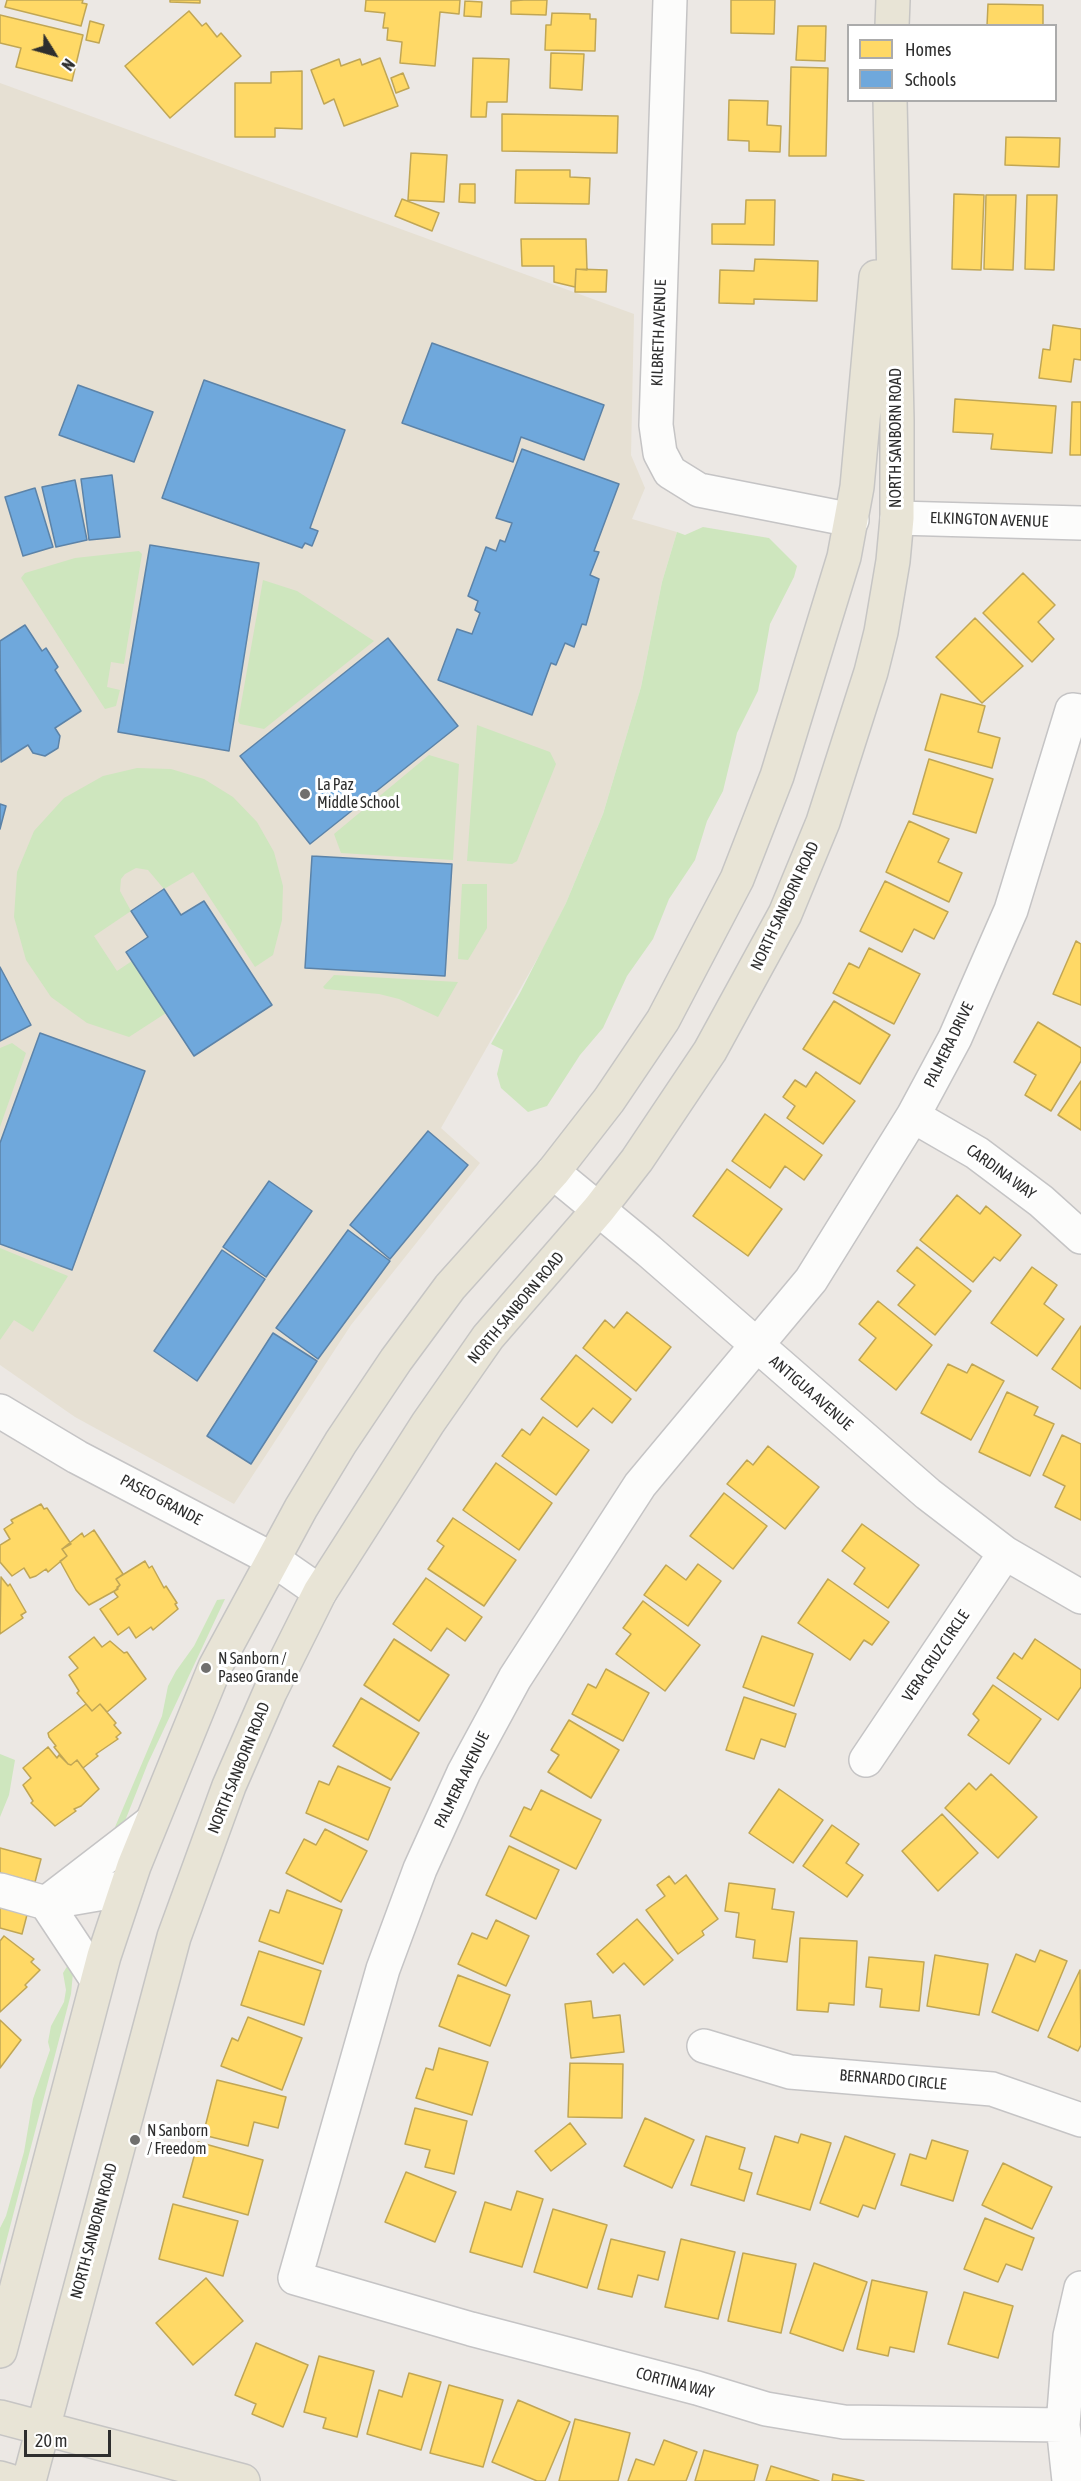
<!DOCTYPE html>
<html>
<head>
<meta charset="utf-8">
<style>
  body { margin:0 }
  #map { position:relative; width:1081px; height:2481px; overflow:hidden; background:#ece8e4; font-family:"Asap Condensed",sans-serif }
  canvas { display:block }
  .legend { position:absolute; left:847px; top:24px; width:210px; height:78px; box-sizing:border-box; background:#fff; border:2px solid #ababab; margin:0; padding:8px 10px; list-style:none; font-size:18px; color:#2e2e2e }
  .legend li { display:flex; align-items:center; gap:12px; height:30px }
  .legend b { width:30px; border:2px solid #ababab }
  .north { position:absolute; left:24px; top:24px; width:60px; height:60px; -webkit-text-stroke:4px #fff; paint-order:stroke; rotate:127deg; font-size:16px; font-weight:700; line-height:24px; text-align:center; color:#2e2e2e }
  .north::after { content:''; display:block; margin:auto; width:21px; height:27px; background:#2e2e2e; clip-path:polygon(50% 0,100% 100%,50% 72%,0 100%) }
  .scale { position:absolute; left:24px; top:2430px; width:87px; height:27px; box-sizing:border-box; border:3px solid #2e2e2e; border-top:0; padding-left:8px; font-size:18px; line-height:21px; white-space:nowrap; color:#2e2e2e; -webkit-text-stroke:4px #fff; paint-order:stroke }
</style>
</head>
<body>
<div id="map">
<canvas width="1081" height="2481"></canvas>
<ul class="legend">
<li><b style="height:16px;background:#ffd966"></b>Homes</li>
<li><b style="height:16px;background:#6fa8dc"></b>Schools</li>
</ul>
<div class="north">N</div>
<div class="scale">20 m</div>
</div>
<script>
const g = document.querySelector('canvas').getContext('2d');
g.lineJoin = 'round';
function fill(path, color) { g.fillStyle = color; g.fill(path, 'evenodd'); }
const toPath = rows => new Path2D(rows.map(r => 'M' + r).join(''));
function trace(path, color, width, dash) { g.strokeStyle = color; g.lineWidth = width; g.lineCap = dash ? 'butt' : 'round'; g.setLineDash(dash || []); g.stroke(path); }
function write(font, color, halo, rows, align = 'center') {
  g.font = font + ' "Asap Condensed",sans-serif'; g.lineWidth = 6; g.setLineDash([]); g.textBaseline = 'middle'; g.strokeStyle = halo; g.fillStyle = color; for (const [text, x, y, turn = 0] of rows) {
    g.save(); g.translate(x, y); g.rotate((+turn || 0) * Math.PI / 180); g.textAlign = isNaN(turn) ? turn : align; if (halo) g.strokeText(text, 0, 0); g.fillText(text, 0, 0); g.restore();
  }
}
fill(toPath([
  [0,83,634,314,631,455,645,488,632,519,677,532,662,582,641,687,603,814,566,903,544,947,441,1128,480,1163,351,1325,234,1504,75,1417,0,1365]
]), '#e6e0d3');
fill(toPath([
  [703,527,769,538,797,566,794,577,770,624,758,691,737,733,723,791,707,821,695,860,669,899,653,939,627,976,603,1028,580,1055,547,1106,528,1112,501,1088,497,1074,503,1050,491,1044,520,993,566,903,603,814,641,687,662,582,677,532,685,535],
  [139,551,142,554,124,664,111,662,107,687,120,690,116,706,105,709,21,578,25,573,75,558],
  [263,580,297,591,374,641,264,729,240,724,238,721],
  [477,725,550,752,556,764,517,861,512,864,467,861],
  [429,755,459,764,453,860,341,853,334,834],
  [137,768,171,769,204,779,233,797,257,822,274,852,283,886,282,920,273,955,255,967,193,872,164,889,148,870,136,868,125,874,121,879,120,891,131,911,94,936,117,971,132,961,166,1013,129,1037,87,1023,51,997,26,960,14,917,17,872,34,831,64,798,103,776],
  [462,884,487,884,487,928,468,960,458,959],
  [334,975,458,982,438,1017,399,999,379,994,325,989,323,987],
  [12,1043,26,1053,0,1127,0,1048],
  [0,1248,68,1276,33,1332,14,1320,0,1340],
  [225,1599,148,1763,121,1831,107,1846,162,1716,168,1686,176,1671,194,1646,217,1600],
  [0,1754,15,1760,9,1795,0,1817],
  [68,1965,73,1973,71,1994,0,2265,0,2228,6,2216,24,2152,33,2099,50,2050,48,2042,51,2026,64,2002,66,1990,63,1973]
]), '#cee6be');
const homes = toPath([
  [7,0,83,0,82,3,87,4,81,26,5,7,7,0],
  [170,0,200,0,200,3,170,2,170,0],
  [366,0,460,0,459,14,440,12,435,66,400,63,402,42,387,40,388,28,383,28,385,13,365,11,366,0],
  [524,0,547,0,546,15,511,14,511,1,524,0],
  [731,0,775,0,774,34,731,33,731,0],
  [465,1,482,2,481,17,464,16,465,1],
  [988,4,1043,5,1043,26,987,26,988,4],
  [189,11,202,26,206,23,217,37,221,33,241,56,170,118,125,66,189,11],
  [552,13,590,14,590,19,596,19,595,51,545,50,546,25,551,25,552,13],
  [0,15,83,35,72,81,16,67,21,48,0,43,0,15],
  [90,21,104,25,99,43,86,40,90,21],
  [798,26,826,26,825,61,796,60,798,26],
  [551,53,584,54,582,90,550,88,551,53],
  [380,58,398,106,344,126,334,99,324,104,311,70,339,59,341,66,360,59,362,65,380,58],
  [473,58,509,59,507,102,487,102,486,117,471,117,473,58],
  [791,67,828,68,826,156,789,156,791,67],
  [302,71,302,129,275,128,275,137,235,137,235,83,271,83,271,72,302,71],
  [403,73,409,88,396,93,391,78,403,73],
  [729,100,768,101,767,125,781,126,780,152,749,151,749,141,728,140,729,100],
  [502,114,618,116,617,153,502,151,502,114],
  [1006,137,1060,138,1059,167,1005,165,1006,137],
  [411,153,447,155,444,202,408,200,411,153],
  [516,170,570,170,570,177,590,178,589,204,515,203,516,170],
  [460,184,475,184,475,203,459,202,460,184],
  [954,194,984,195,981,270,952,269,954,194],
  [986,195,1016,195,1013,270,984,269,986,195],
  [1027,195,1057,195,1054,270,1025,269,1027,195],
  [402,199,439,213,432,231,395,216,402,199],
  [746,200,775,200,774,245,712,244,712,224,745,224,746,200],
  [521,239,586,239,587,270,576,269,575,287,554,282,554,266,522,266,521,239],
  [755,259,818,261,817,301,754,299,754,304,719,303,720,270,754,271,755,259],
  [576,269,607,270,606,292,575,292,576,269],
  [1053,325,1081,329,1081,360,1074,359,1071,382,1039,378,1043,349,1050,350,1053,325],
  [955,399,1056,406,1052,453,991,449,993,434,953,432,955,399],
  [1072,402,1081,402,1081,455,1070,455,1072,402],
  [1023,573,1055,605,1038,622,1054,639,1032,662,983,613,1023,573],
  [975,618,1023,666,982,703,936,657,975,618],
  [941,694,985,706,978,732,1000,738,992,768,925,750,941,694],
  [929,759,993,779,976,833,913,814,929,759],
  [909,821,949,839,938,862,962,873,949,902,886,872,909,821],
  [885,881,948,912,934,939,914,929,902,952,860,931,885,881],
  [1076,941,1081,944,1081,1005,1053,994,1076,941],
  [869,948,920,974,894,1024,833,993,849,963,859,968,869,948],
  [834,1001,890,1035,860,1084,803,1049,834,1001],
  [1038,1022,1081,1048,1081,1061,1051,1111,1025,1095,1036,1075,1014,1062,1038,1022],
  [816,1072,855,1101,823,1144,787,1118,795,1106,783,1097,795,1080,806,1087,816,1072],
  [1081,1081,1081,1130,1058,1115,1081,1081],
  [765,1114,822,1155,804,1180,785,1166,770,1188,732,1161,765,1114],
  [727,1169,782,1209,748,1256,693,1216,727,1169],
  [957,1195,980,1214,986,1206,1021,1235,1000,1261,994,1257,973,1282,920,1240,957,1195],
  [917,1247,971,1291,935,1335,898,1305,915,1285,897,1271,917,1247],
  [1032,1267,1057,1285,1044,1304,1064,1319,1037,1356,991,1323,1032,1267],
  [878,1301,932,1345,896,1390,859,1360,876,1338,859,1324,878,1301],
  [627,1312,671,1347,636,1391,583,1348,605,1320,614,1328,627,1312],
  [1081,1326,1081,1389,1052,1369,1081,1326],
  [576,1355,631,1399,612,1423,593,1408,577,1427,541,1399,576,1355],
  [948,1364,967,1373,972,1364,1004,1381,971,1440,921,1413,948,1364],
  [1007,1392,1038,1407,1034,1415,1054,1424,1030,1476,979,1452,1007,1392],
  [543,1417,589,1450,556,1495,502,1456,522,1429,530,1435,543,1417],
  [1062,1435,1081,1444,1081,1520,1055,1507,1065,1486,1043,1475,1062,1435],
  [768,1446,819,1487,785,1529,727,1484,747,1460,753,1465,768,1446],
  [496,1463,552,1503,519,1550,463,1510,496,1463],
  [724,1493,767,1526,733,1569,690,1536,724,1493],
  [41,1504,44,1509,47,1508,71,1544,62,1549,67,1556,48,1572,46,1569,36,1576,30,1578,24,1568,12,1576,0,1562,0,1545,10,1539,4,1529,13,1523,11,1520,41,1504],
  [453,1518,516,1560,484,1606,428,1569,444,1546,437,1541,453,1518],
  [862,1524,919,1565,888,1608,854,1584,865,1568,842,1551,862,1524],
  [94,1530,123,1574,116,1579,120,1585,117,1587,118,1589,89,1605,76,1590,60,1561,67,1556,62,1549,82,1533,84,1537,94,1530],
  [145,1561,149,1568,152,1566,164,1588,166,1586,177,1603,175,1604,178,1609,153,1630,151,1627,136,1638,129,1627,118,1635,100,1609,118,1597,114,1592,120,1585,116,1579,145,1561],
  [698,1564,721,1581,688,1626,644,1595,666,1565,686,1580,698,1564],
  [1,1577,8,1586,10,1584,26,1612,21,1615,23,1618,0,1634,1,1577],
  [426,1578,482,1617,465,1641,447,1628,431,1651,393,1624,426,1578],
  [828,1579,889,1622,872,1645,864,1640,850,1660,798,1623,828,1579],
  [643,1601,700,1645,665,1691,616,1654,631,1634,623,1628,643,1601],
  [762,1636,813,1654,794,1706,743,1687,762,1636],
  [94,1637,102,1647,110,1641,124,1653,127,1652,146,1679,107,1712,100,1704,92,1711,77,1693,79,1691,69,1675,78,1668,69,1657,94,1637],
  [394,1639,449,1675,419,1721,364,1685,394,1639],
  [1035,1639,1081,1670,1081,1687,1058,1720,997,1678,1014,1653,1022,1659,1035,1639],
  [606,1669,649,1693,623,1741,572,1714,588,1684,596,1688,606,1669],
  [993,1685,1041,1719,1009,1764,968,1735,979,1720,973,1714,993,1685],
  [744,1697,796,1714,785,1747,761,1739,754,1759,726,1750,744,1697],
  [361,1698,419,1733,391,1780,333,1746,361,1698],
  [86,1704,92,1711,100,1704,116,1723,114,1725,121,1733,116,1737,118,1739,96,1754,98,1756,83,1768,77,1760,71,1765,68,1764,54,1747,56,1746,49,1737,48,1733,86,1704],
  [569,1720,619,1750,591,1798,548,1772,559,1755,551,1750,569,1720],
  [48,1747,57,1758,59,1755,68,1764,71,1765,77,1760,99,1789,81,1806,74,1809,76,1811,55,1826,31,1803,33,1801,23,1785,31,1778,23,1768,48,1747],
  [338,1766,390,1788,368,1840,306,1813,319,1781,329,1785,338,1766],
  [991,1774,1037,1817,998,1858,945,1808,969,1783,976,1790,991,1774],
  [779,1789,823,1820,793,1863,749,1833,779,1789],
  [541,1790,601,1820,576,1869,510,1836,524,1807,531,1810,541,1790],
  [942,1814,978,1853,938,1891,902,1851,942,1814],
  [832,1825,859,1844,846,1863,863,1875,847,1897,803,1866,832,1825],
  [325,1829,367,1851,341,1902,286,1873,304,1839,316,1845,325,1829],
  [509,1846,559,1870,536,1919,486,1895,509,1846],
  [0,1848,41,1859,35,1882,0,1873,0,1848],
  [686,1875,718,1919,702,1931,704,1935,678,1954,646,1910,665,1896,657,1885,669,1876,675,1884,686,1875],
  [729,1883,775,1889,772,1909,794,1912,787,1962,753,1958,755,1940,736,1937,739,1913,725,1911,729,1883],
  [287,1890,342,1910,323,1964,259,1941,270,1910,279,1913,287,1890],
  [0,1904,28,1911,22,1934,0,1928,0,1904],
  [637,1919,673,1960,644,1985,624,1963,613,1973,597,1954,637,1919],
  [496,1920,529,1936,506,1986,458,1964,472,1933,487,1939,496,1920],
  [4,1936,34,1959,31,1962,40,1970,25,1985,27,1987,0,2012,0,1941,4,1936],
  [800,1938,857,1941,854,2005,829,2003,828,2012,797,2010,800,1938],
  [1040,1950,1067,1961,1038,2031,992,2012,1016,1954,1035,1962,1040,1950],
  [259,1951,321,1971,304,2025,241,2005,259,1951],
  [935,1955,988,1964,979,2015,927,2006,935,1955],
  [869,1957,924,1962,919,2011,880,2007,882,1989,866,1987,869,1957],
  [1080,1970,1081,2045,1078,2051,1048,2037,1080,1970],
  [458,1975,510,1995,490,2046,439,2026,458,1975],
  [591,2001,593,2018,620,2015,624,2052,571,2058,565,2004,591,2001],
  [248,2017,302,2038,282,2090,221,2066,232,2038,238,2041,248,2017],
  [0,2020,21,2040,0,2068,0,2020],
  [439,2048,488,2062,472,2115,416,2098,426,2068,433,2070,439,2048],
  [570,2063,623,2064,622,2118,568,2117,570,2063],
  [217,2080,286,2097,278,2128,254,2122,248,2146,203,2135,217,2080],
  [415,2108,467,2121,454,2174,425,2167,430,2150,405,2144,415,2108],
  [645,2118,694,2140,672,2188,624,2166,645,2118],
  [570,2123,586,2144,551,2171,535,2151,570,2123],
  [801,2134,831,2143,810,2210,757,2194,775,2136,798,2143,801,2134],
  [706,2136,745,2148,739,2169,752,2173,744,2201,691,2185,706,2136],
  [845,2136,895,2154,875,2209,863,2205,858,2217,820,2203,845,2136],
  [932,2140,968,2151,953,2201,901,2185,910,2154,926,2159,932,2140],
  [198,2142,263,2160,248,2215,183,2197,198,2142],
  [1003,2163,1052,2187,1032,2229,982,2205,1003,2163],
  [406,2172,456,2192,435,2242,385,2222,406,2172],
  [517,2191,543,2199,522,2267,470,2252,485,2202,511,2210,517,2191],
  [173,2204,238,2221,223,2276,159,2259,173,2204],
  [553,2209,607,2225,587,2288,534,2272,553,2209],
  [985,2218,1034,2238,1022,2270,1006,2264,998,2282,964,2269,985,2218],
  [611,2239,665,2252,658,2280,638,2275,632,2297,598,2289,611,2239],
  [681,2239,735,2252,718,2319,665,2307,681,2239],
  [743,2253,796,2264,781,2333,728,2321,743,2253],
  [814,2263,867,2282,843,2351,790,2333,814,2263],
  [206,2278,243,2321,193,2365,156,2323,206,2278],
  [872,2280,927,2292,914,2352,890,2347,888,2356,857,2349,872,2280],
  [964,2292,1013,2306,998,2358,948,2344,964,2292],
  [256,2343,308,2365,283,2427,252,2414,256,2404,235,2395,256,2343],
  [319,2356,374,2371,357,2437,323,2428,326,2418,304,2412,319,2356],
  [409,2373,441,2382,421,2450,367,2434,379,2390,402,2397,409,2373],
  [449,2385,503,2400,483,2467,430,2453,449,2385],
  [518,2400,570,2422,545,2481,537,2481,492,2462,518,2400],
  [575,2419,630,2433,618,2481,559,2481,575,2419],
  [664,2440,697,2452,686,2481,628,2481,636,2459,654,2465,664,2440],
  [704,2450,758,2465,754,2481,695,2481,704,2450],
  [771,2466,819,2481,766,2481,771,2466],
  [833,2474,864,2481,832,2481,833,2474]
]);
fill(homes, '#ffd966');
trace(homes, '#c0a655', 1.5);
const schools = toPath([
  [432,343,604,405,584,460,521,437,513,462,402,423,432,343],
  [204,380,345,430,310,528,318,531,312,546,305,543,302,548,162,498,204,380],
  [78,385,153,412,134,462,59,435,78,385],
  [522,449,619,484,594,551,599,552,590,575,599,579,586,625,582,624,574,647,565,643,556,665,551,663,532,715,438,680,457,629,472,634,480,613,475,610,478,601,468,596,486,547,496,551,500,540,505,542,512,523,496,518,522,449],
  [112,475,120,537,89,540,81,479,112,475],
  [75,480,87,540,56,547,42,487,75,480],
  [35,488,53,547,23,556,5,497,35,488],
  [150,545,259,563,229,751,118,732,150,545],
  [25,625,42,651,46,648,58,667,55,670,81,711,55,728,60,736,58,748,45,756,33,753,28,745,1,762,0,641,25,625],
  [388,638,458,726,310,844,240,756,388,638],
  [0,804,6,806,0,829,0,804],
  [312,856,452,864,445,976,305,968,312,856],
  [164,889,181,915,204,901,272,1005,194,1056,126,952,148,937,131,911,164,889],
  [0,967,31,1025,0,1041,0,967],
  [40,1033,145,1071,72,1270,0,1244,0,1143,40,1033],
  [428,1131,468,1165,390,1259,350,1225,428,1131],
  [269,1181,312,1211,266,1277,223,1247,269,1181],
  [348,1230,390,1261,318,1359,276,1328,348,1230],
  [222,1250,265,1279,197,1381,154,1351,222,1250],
  [273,1333,317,1361,251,1464,207,1436,273,1333]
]);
fill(schools, '#6fa8dc');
trace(schools, '#5c83a8', 1.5);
const minor = toPath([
  [670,0,656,425,660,453,670,472,699,490,852,520],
  [897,518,1081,523],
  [913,1116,977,1153,1041,1201,1081,1237],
  [553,1172,649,1251,928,1494,1005,1553,1081,1597],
  [0,1411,77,1457,274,1560,320,1592],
  [866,1760,1005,1553],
  [0,1890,46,1903,150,1823],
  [97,1980,46,1903,98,1894,127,1886],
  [704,2046,790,2072,992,2089,1081,2120],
  [1063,2425,844,2422,766,2409,697,2388,471,2329,295,2278,383,1969,420,1869,464,1772,515,1678,640,1485,811,1280,913,1116,955,1038,1011,910,1072,710,1081,711],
  [1069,2481,1063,2425,1070,2336,1081,2288]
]);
const major = toPath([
  [892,26,893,0],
  [0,2351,104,1956,134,1866,215,1667,301,1508,341,1442,396,1360,450,1287,553,1172,609,1100,663,1020,737,879,777,776,844,557,857,487,876,277],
  [0,2417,243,2481],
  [0,2478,10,2481],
  [29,2481,174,1937,229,1786,270,1692,320,1592,428,1423,488,1337,599,1209,637,1160,710,1051,785,914,823,822,871,672,881,632,893,561,897,518,897,419,890,100]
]);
trace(minor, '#c5c4c5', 36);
trace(major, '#c6c5c4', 36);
trace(minor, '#fcfcfb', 33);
trace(major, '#e8e4d6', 33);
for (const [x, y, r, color] of [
  [305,794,6,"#706f6e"],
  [206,1668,6,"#706f6e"],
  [135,2140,6,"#706f6e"]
]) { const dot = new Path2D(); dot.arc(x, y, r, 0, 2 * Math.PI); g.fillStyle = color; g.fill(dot); trace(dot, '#fff', 2); }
write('16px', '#2e2e2e', '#fff', [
  ["KILBRETH AVENUE",659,333,-88],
  ["NORTH SANBORN ROAD",896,438,-90],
  ["ELKINGTON AVENUE",989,520,2],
  ["NORTH SANBORN ROAD",785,906,-65],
  ["PALMERA DRIVE",949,1045,-64],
  ["CARDINA WAY",1001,1172,36],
  ["NORTH SANBORN ROAD",516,1308,-50],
  ["ANTIGUA AVENUE",811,1393,41],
  ["PASEO GRANDE",161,1500,28],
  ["VERA CRUZ CIRCLE",936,1656,-56],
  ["NORTH SANBORN ROAD",239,1768,-68],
  ["PALMERA AVENUE",462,1780,-64],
  ["BERNARDO CIRCLE",893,2080,5],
  ["NORTH SANBORN ROAD",94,2231,-75],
  ["CORTINA WAY",675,2383,15]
]);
write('16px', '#2e2e2e', '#fff', [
  ["La Paz",317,785],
  ["Middle School",317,803],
  ["N Sanborn /",218,1659],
  ["Paseo Grande",218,1677],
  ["N Sanborn",147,2131],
  ["/ Freedom",147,2149]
], 'left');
</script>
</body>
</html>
